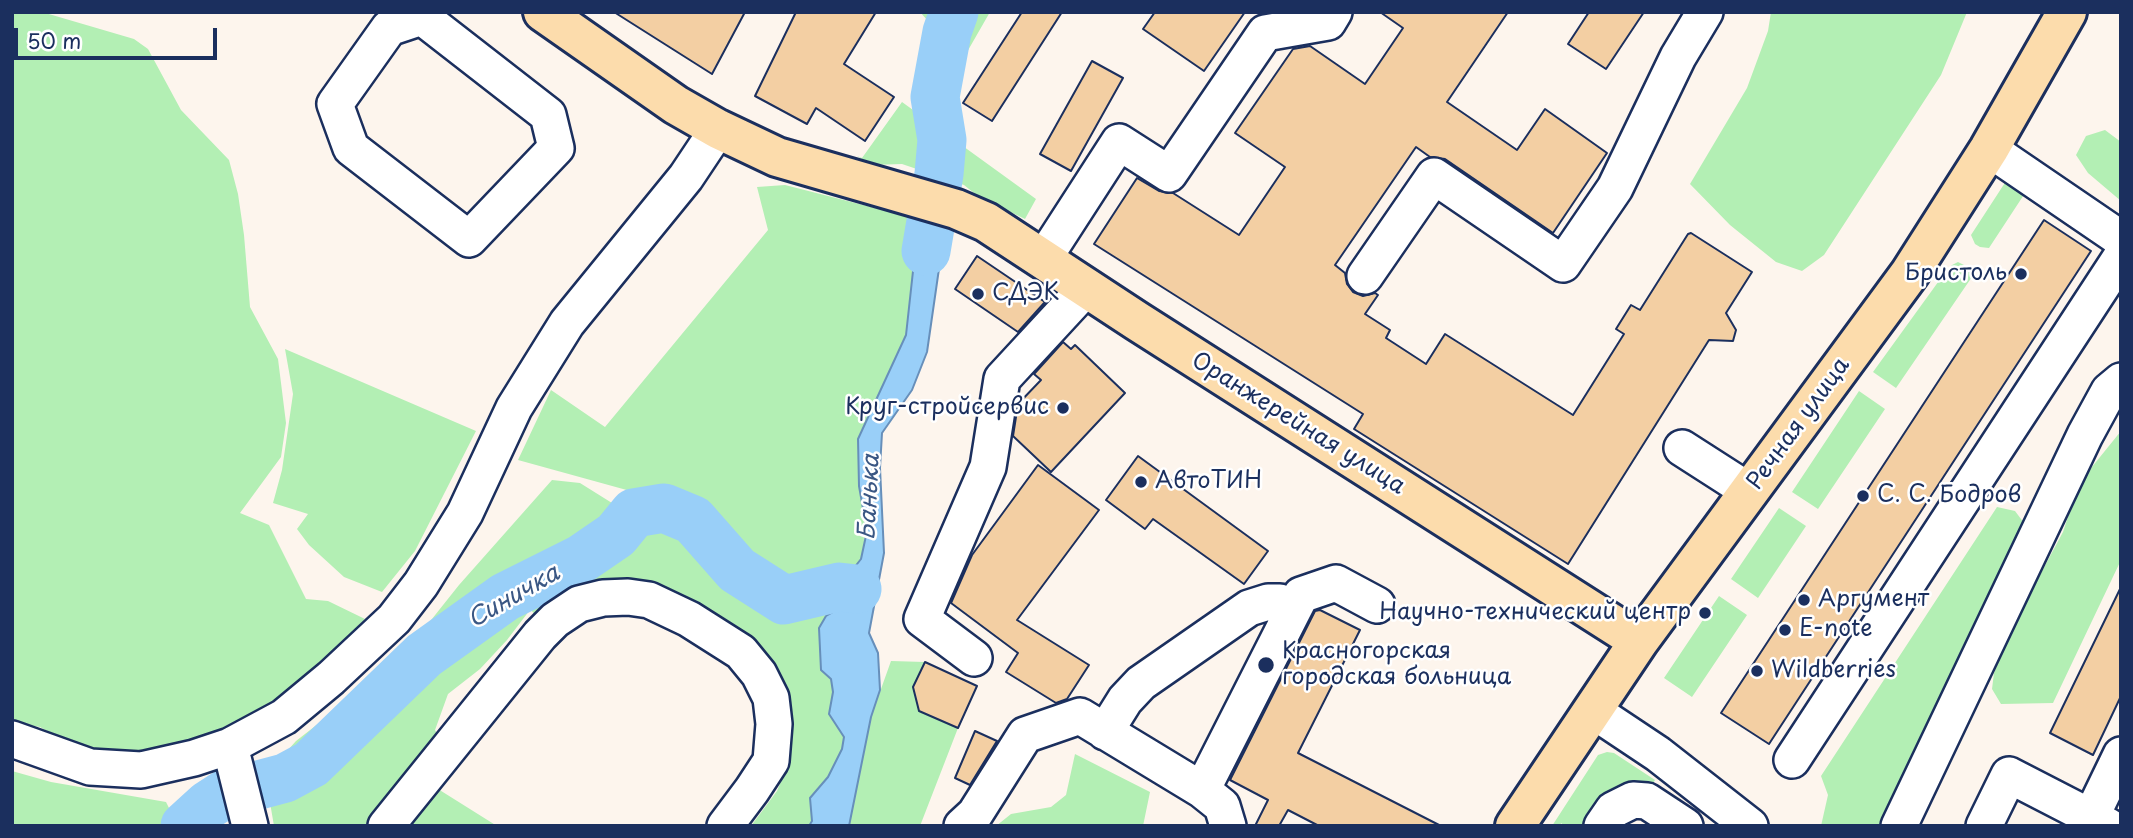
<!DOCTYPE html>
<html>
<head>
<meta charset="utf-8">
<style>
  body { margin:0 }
  #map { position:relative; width:2133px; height:838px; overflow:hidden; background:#fdf5ed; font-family:"Playpen Sans",sans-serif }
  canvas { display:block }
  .frame { position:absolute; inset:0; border:14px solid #1b2f5e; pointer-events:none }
  .scale { position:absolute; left:14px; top:28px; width:203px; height:32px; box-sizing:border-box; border:4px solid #1b2f5e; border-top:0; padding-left:9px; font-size:21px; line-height:24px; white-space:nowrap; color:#1b2f5e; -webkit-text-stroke:5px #fff; paint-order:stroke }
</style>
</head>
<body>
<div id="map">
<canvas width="2133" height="838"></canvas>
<div class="frame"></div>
<div class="scale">50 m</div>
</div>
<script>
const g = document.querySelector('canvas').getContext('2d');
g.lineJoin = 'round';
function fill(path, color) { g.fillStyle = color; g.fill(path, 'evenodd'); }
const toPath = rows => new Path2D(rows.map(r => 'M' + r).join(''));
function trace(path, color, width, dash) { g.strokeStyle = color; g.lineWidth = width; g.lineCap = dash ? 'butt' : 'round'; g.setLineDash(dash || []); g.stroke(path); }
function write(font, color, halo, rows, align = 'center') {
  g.font = font + ' "Playpen Sans",sans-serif'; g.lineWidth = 5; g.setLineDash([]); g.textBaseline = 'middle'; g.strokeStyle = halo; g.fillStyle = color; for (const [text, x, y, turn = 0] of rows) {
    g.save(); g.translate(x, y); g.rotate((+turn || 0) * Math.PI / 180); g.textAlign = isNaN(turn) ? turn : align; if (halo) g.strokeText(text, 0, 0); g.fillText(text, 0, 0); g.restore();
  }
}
fill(toPath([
  [12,12,42,12,134,39,148,49,181,110,229,160,238,194,244,235,250,307,278,359,286,423,281,457,240,513,269,525,306,599,328,601,365,619,287,695,228,734,159,753,91,756,40,727,12,722],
  [920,12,990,12,959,66,942,52,936,30],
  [1771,12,1967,12,1941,75,1824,255,1802,271,1776,262,1730,225,1690,184,1747,88,1768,31],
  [902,102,1036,199,1025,219,979,197,964,185,902,164,872,165,857,156,862,158],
  [2105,130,2121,142,2121,201,2088,173,2076,155,2086,136],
  [2010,175,2029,187,1989,248,1980,247,1975,244,1971,235],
  [785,185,922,220,914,262,906,335,858,439,859,486,867,532,861,559,837,592,840,608,826,616,833,692,829,714,844,736,842,749,828,777,810,798,812,821,809,826,751,826,777,791,788,764,786,713,670,599,537,617,531,610,539,598,507,640,480,669,448,694,435,730,442,743,375,826,274,826,267,785,269,771,296,741,328,716,355,688,389,667,416,639,459,585,552,480,580,483,612,503,601,526,561,570,582,559,616,535,634,513,664,508,693,520,737,570,784,600,837,587,801,582,754,565,708,519,652,497,518,460,551,390,605,427,768,230,757,187],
  [1958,262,1976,271,1896,388,1873,372,1941,278,1952,265],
  [285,349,476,431,415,551,382,592,344,577,309,545,297,529,308,514,273,503,282,470,293,394],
  [1859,391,1885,409,1818,509,1792,492],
  [2121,431,2121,560,2053,703,2001,704,1992,689,1994,673,2013,625,2063,532,2079,483],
  [1997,507,2015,511,2027,527,1880,826,1821,826,1828,795,1821,776],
  [1779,508,1806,526,1758,598,1731,579],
  [1719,596,1747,615,1692,697,1664,678],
  [891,661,925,662,913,687,919,711,958,728,920,826,849,826,871,717],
  [1607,752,1614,753,1655,780,1647,793,1586,826,1565,826,1561,823,1560,826,1552,826,1598,755],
  [1075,754,1150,792,1143,826,996,826,1011,814,1051,807,1066,795],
  [12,771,51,782,166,802,178,826,12,826],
  [438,789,497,826,409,826]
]), '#b3efb4');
const water = toPath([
  [922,220,945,227,927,352,912,390,882,433,880,468,884,553,869,633,878,653,880,690,871,717,849,826,809,826,812,821,810,798,828,777,842,749,844,737,829,714,833,692,831,679,821,670,819,628,826,616,840,608,837,592,839,587,861,559,867,531,859,486,858,439,906,335,914,262,922,220]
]);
fill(water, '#99cff8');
trace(water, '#678fba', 2);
trace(toPath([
  [926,251,939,174,942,140,935,97,947,32,954,12],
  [185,826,208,805,225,794,285,778,311,764,424,655,505,597,581,559,616,535,634,513,664,508,693,520,737,570,784,600,839,587,857,589]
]), '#99cff8', 49);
const building = toPath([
  [614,12,745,12,712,74,614,12],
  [796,12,876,12,844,64,894,97,865,141,816,108,807,124,755,96,796,12],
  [1022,12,1062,12,992,121,963,103,1022,12],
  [1155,12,1245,12,1204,71,1143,29,1155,12],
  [1380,12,1508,12,1447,102,1517,150,1545,109,1607,153,1553,233,1445,159,1430,157,1416,147,1335,265,1345,273,1347,284,1353,292,1363,296,1375,293,1378,295,1365,314,1390,330,1386,338,1426,364,1445,334,1573,415,1624,334,1616,329,1631,305,1640,310,1688,234,1691,233,1752,272,1726,313,1736,330,1733,341,1709,340,1568,564,1354,429,1363,414,1094,244,1137,178,1159,191,1173,193,1239,235,1285,167,1235,133,1293,49,1310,46,1365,84,1403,28,1380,12],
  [1589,12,1644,12,1606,69,1568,44,1589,12],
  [1092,61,1123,78,1071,171,1040,154,1092,61],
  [2044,220,2091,251,1769,744,1721,713,2044,220],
  [977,256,1045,302,1018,332,955,289,977,256],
  [1063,342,1071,349,1075,345,1125,393,1051,472,1013,436,1018,404,1041,380,1034,374,1063,342],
  [1138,456,1268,551,1244,584,1153,519,1145,529,1106,500,1138,456],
  [1038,465,1099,510,1017,620,1089,665,1067,699,1056,703,1006,672,1018,653,951,603,972,555,1038,465],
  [2121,587,2121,696,2093,755,2050,733,2121,587],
  [1320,610,1360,630,1298,753,1441,826,1319,826,1288,810,1279,826,1255,826,1268,800,1230,780,1315,611,1320,610],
  [925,662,977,686,958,728,919,711,913,687,925,662],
  [975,731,997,741,970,785,955,778,975,731]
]);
fill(building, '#f3cfa3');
trace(building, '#1b2f5e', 2);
const minor = toPath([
  [422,17,548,115,556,148,469,239,351,148,335,104,389,28,422,17],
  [1989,149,2121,239],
  [1044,258,1119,142,1169,174,1265,33,1328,22,1334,12],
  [1365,276,1434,176,1563,264,1615,188,1678,57,1705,12],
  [1682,448,1749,491],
  [974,658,922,619,988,467,1002,379,1087,287],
  [1592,710,1658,754,1750,826],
  [1105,732,1125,700,1141,683,1249,608,1268,602,1280,602,1294,609],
  [12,739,90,767,141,770,194,758,230,746,284,717,331,678,394,619,421,584,465,513,514,408,567,323,686,177,718,129],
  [230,746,250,826],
  [1792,760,2121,257],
  [2091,817,2121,755],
  [386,826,540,635,555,620,579,604,603,598,628,597,649,600,689,619,741,652,759,674,771,698,774,724,771,761,752,790,725,826],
  [962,826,975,814,1025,735,1080,716,1202,790],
  [1228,826,1222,806,1202,790,1301,595,1336,583,1377,605],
  [1602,826,1613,810,1633,800,1647,801,1685,826],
  [1899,826,2085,435,2109,391,2121,381],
  [1984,826,2009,775,2108,826]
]);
const major = toPath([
  [543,12,676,105,718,129,777,157,956,209,986,222,1137,321,1639,641],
  [1515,826,1639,641,1910,273,1989,149,2067,12]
]);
trace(minor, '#1b2f5e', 40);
trace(major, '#1b2f5e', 44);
trace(minor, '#fff', 35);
trace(major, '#fcdcac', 38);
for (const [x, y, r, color] of [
  [2021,274,7,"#1b2f5e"],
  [978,294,7,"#1b2f5e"],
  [1063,408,7,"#1b2f5e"],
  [1141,482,7,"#1b2f5e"],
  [1863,496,7,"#1b2f5e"],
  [1804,600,7,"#1b2f5e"],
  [1705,613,7,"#1b2f5e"],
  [1785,630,7,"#1b2f5e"],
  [1266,665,9,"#1b2f5e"],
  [1757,671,7,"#1b2f5e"]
]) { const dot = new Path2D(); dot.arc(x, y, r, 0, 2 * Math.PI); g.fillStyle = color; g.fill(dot); trace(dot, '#fff', 2.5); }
write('23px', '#1b2f5e', '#fff', [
  ["Бристоль",2007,274,"right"],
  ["СДЭК",992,294],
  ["Круг-стройсервис",1049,408,"right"],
  ["АвтоТИН",1155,482],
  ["С. С. Бодров",1877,496],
  ["Аргумент",1818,600],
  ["Научно-технический центр",1691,613,"right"],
  ["E-note",1799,630],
  ["Красногорская",1282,652],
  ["городская больница",1282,678],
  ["Wildberries",1771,671]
], 'left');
write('23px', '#1b2f5e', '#fff', [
  ["Оранжерейная улица",1298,424,32],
  ["Речная улица",1799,424,-54]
]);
write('italic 24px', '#3a5784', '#fff', [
  ["Банька",870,497,-87],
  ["Синичка",514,597,-30]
]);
</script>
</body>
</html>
